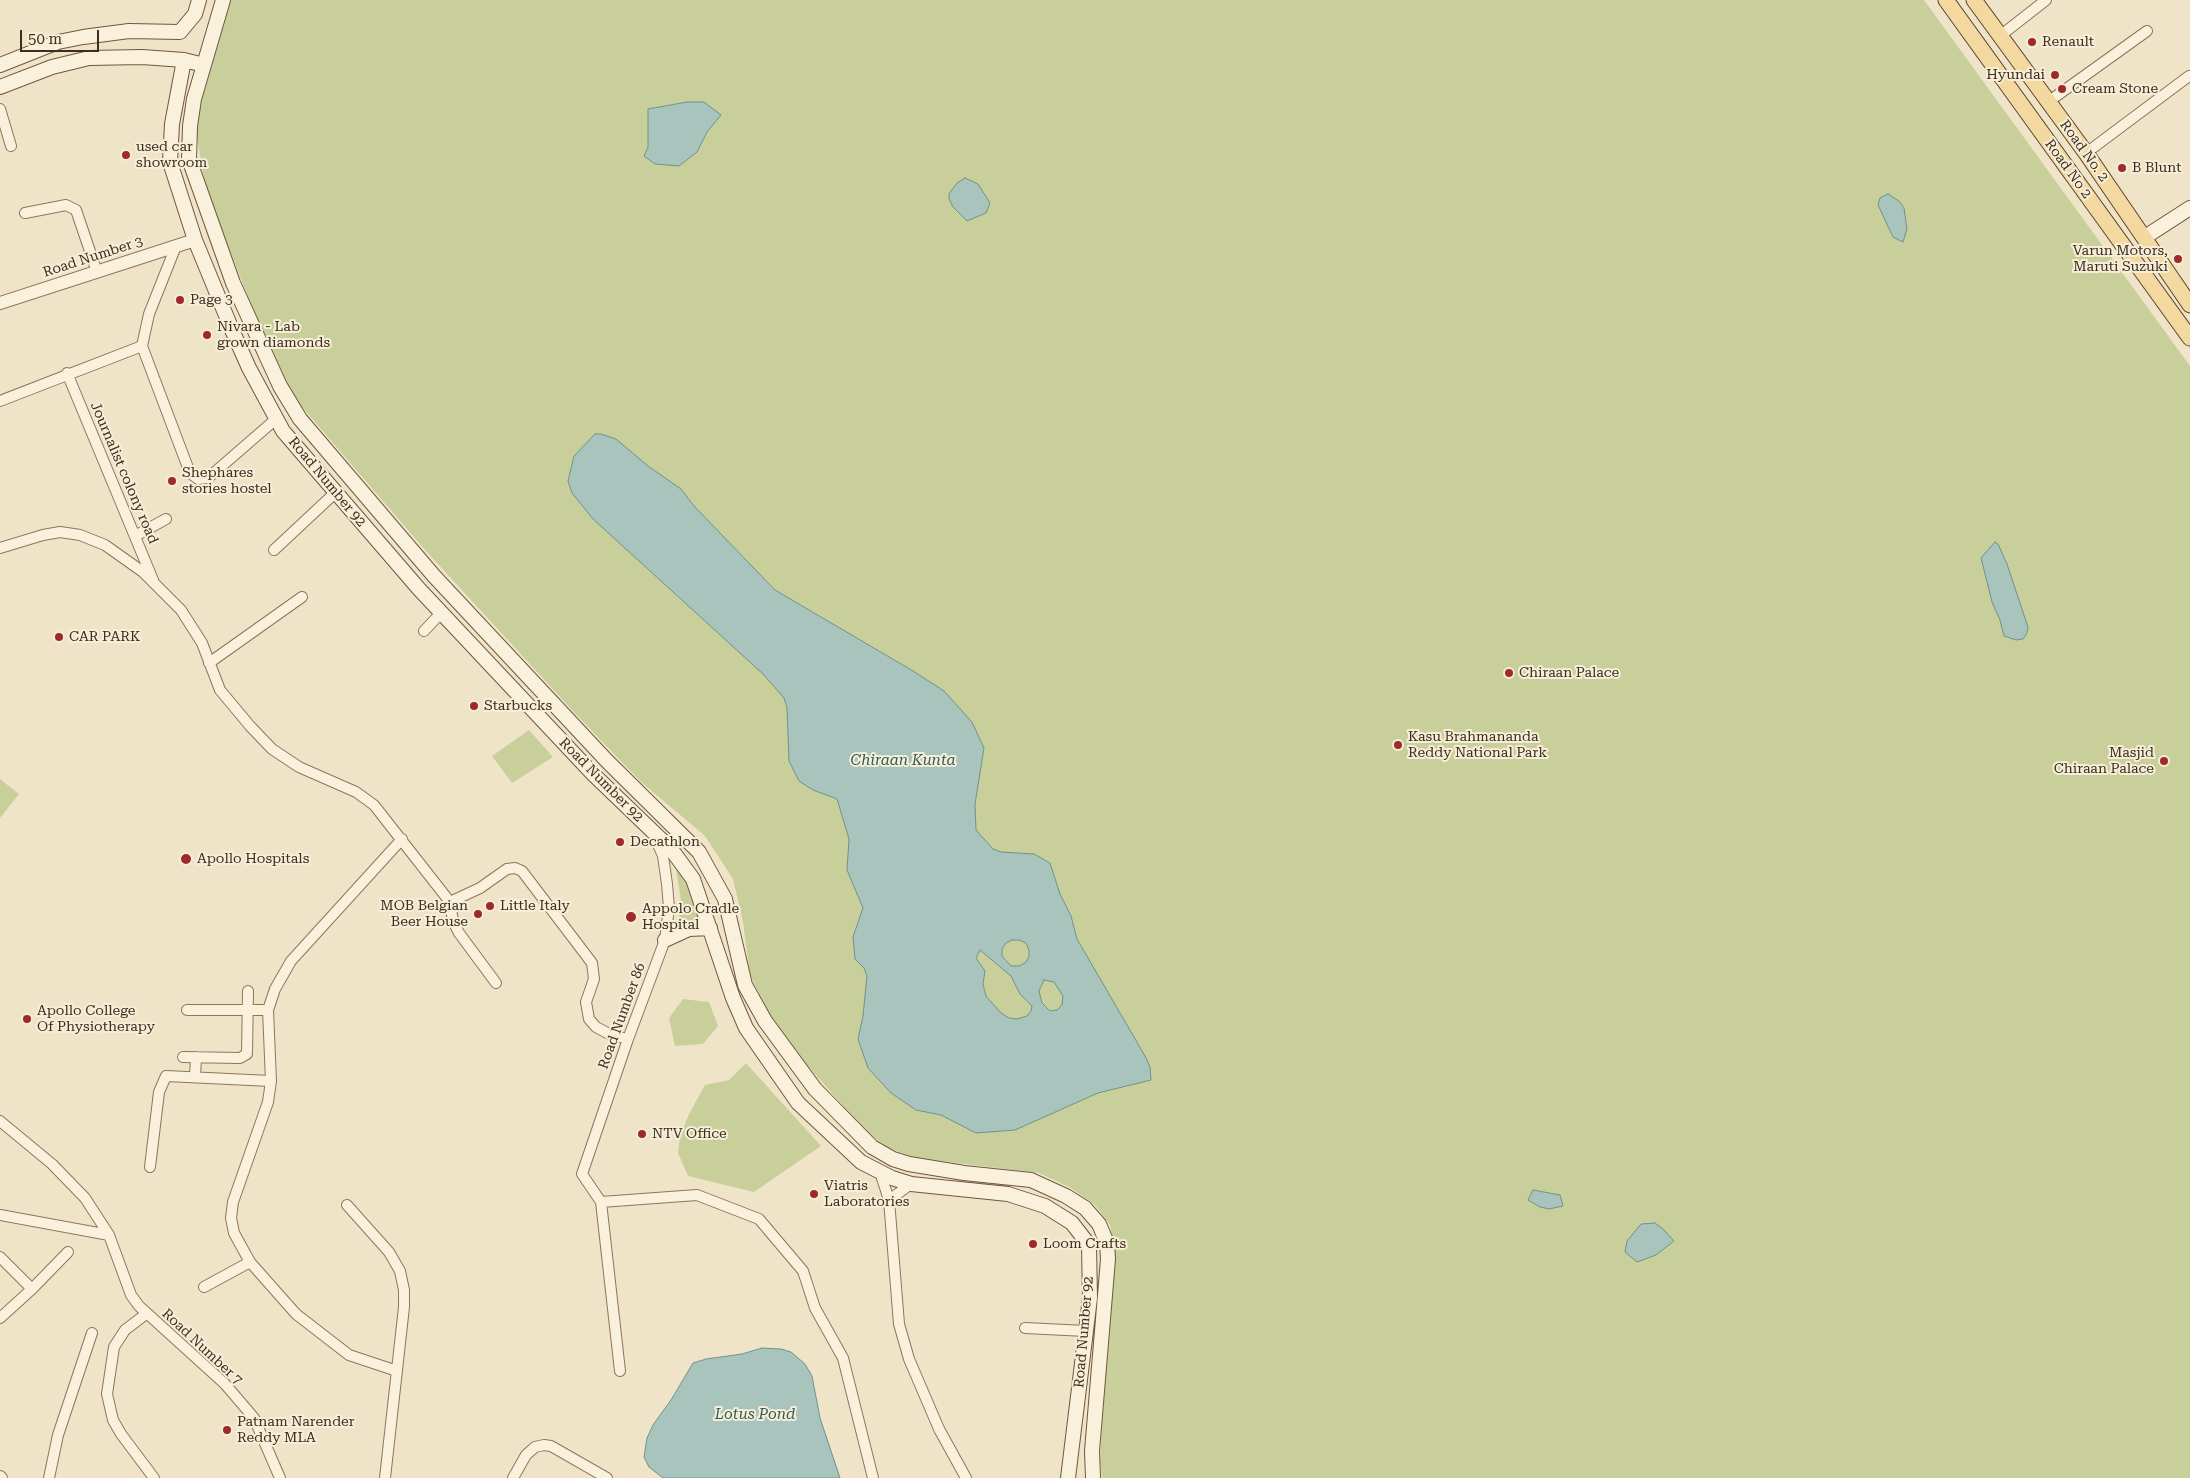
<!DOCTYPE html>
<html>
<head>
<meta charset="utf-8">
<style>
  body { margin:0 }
  #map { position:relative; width:2190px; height:1478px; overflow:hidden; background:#f0e4c8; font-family:"Roboto Serif",serif }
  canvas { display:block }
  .scale { position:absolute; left:20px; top:30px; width:79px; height:22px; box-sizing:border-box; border:2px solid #3d2e20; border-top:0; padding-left:6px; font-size:15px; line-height:18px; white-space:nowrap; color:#3d2e20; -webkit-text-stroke:4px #f7eed8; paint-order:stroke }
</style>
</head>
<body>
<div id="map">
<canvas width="2190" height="1478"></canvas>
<div class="scale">50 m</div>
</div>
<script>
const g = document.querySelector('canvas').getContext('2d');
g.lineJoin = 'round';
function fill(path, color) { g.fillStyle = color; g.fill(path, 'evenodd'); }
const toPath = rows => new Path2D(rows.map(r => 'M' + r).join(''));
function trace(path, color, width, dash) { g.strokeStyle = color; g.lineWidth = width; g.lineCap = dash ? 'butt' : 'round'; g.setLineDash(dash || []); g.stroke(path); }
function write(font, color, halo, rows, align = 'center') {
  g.font = font + ' "Roboto Serif",serif'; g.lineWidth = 4; g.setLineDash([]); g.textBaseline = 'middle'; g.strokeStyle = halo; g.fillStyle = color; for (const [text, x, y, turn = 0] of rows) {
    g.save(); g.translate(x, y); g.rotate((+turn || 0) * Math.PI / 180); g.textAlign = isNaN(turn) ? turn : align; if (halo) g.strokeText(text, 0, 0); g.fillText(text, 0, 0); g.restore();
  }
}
fill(toPath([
  [229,0,1924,0,2190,366,2190,1478,1102,1478,1100,1459,1114,1246,1110,1225,1095,1205,1071,1188,1039,1173,916,1158,889,1148,866,1132,799,1056,772,1019,750,975,743,922,733,879,705,836,640,781,572,710,426,551,289,392,250,302,206,189,196,133,200,106],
  [529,730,553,757,512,783,492,756],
  [0,779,19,794,0,818],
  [675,863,695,899,700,921,678,926,681,901],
  [683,999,709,1002,718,1026,703,1044,675,1046,669,1018],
  [746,1063,821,1146,754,1192,688,1176,678,1153,680,1136,689,1114,705,1085,729,1080]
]), '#c9cf9b');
const water = toPath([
  [687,102,704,102,721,115,707,132,697,152,679,166,655,164,644,156,648,147,648,109,687,102],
  [965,178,978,184,990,203,986,213,967,221,953,207,949,199,949,194,957,183,965,178],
  [1888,194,1899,201,1904,208,1907,229,1903,242,1893,237,1878,205,1880,198,1888,194],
  [595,434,601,434,616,439,648,466,681,489,694,506,775,590,913,671,944,691,972,722,984,748,975,804,976,830,993,849,1001,852,1034,854,1050,863,1060,894,1071,916,1077,939,1145,1056,1150,1067,1151,1080,1098,1093,1015,1130,976,1133,941,1115,916,1110,891,1093,868,1068,858,1039,863,1016,867,976,864,968,855,959,853,937,863,908,847,870,849,839,837,799,813,790,799,781,789,761,787,708,784,698,763,674,593,519,572,493,568,481,574,456,595,434],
  [1012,940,1019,940,1026,943,1029,950,1029,957,1025,963,1019,966,1011,966,1002,956,1002,949,1006,943,1012,940],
  [980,950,1011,976,1020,994,1032,1006,1031,1011,1027,1016,1017,1019,1009,1018,1001,1013,986,996,983,984,985,971,976,958,980,950],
  [1044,980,1054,982,1063,996,1062,1005,1057,1010,1050,1011,1042,1003,1039,991,1044,980],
  [1995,542,1998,544,2007,564,2028,627,2027,633,2023,639,2016,640,2004,636,2000,620,1992,602,1981,558,1995,542],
  [1533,1190,1560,1195,1563,1206,1549,1209,1540,1207,1528,1200,1533,1190],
  [1655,1223,1663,1229,1674,1241,1656,1255,1637,1262,1625,1252,1627,1241,1641,1224,1655,1223],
  [762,1348,781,1349,791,1352,805,1364,812,1376,820,1418,840,1478,663,1478,649,1467,644,1457,647,1438,653,1425,671,1400,693,1363,706,1359,742,1354,762,1348]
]);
fill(water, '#a9c4bc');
trace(water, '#6f938a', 1);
const minor = toPath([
  [2000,36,2046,0],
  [2048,102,2147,31],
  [0,109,11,146],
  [2086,153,2189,76],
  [25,213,66,205,76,210,97,272],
  [176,246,149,314,142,346,190,473,198,479,208,478,276,419],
  [67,373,153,580],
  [0,401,142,346],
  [135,536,166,519],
  [0,548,43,535,60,532,80,535,105,545,143,572,181,610,202,643,220,690,250,726,272,749,299,767,356,792,374,805,450,902,480,888,507,869,515,868,522,871,592,963,594,979,586,1002,589,1019,596,1027,611,1035,628,1039],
  [274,550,336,492],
  [424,631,441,613],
  [209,663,302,597],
  [450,902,453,921,459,933,496,983],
  [187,1010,268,1010],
  [183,1057,240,1058,247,1054,248,991],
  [195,1077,196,1057],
  [0,1121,52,1164,85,1198,109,1235,131,1295,139,1306,225,1384,254,1418,280,1478],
  [150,1167,159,1092,166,1076,271,1081],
  [880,1172,889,1200,899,1324,909,1359,939,1429,966,1478],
  [889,1200,911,1184],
  [601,1202,697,1195,759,1219,803,1271,815,1308,843,1358,873,1478],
  [347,1205,389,1252,400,1271,404,1290,404,1307,385,1478],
  [0,1215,109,1235],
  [0,1257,32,1289,0,1318],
  [204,1287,250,1262],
  [32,1289,68,1252],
  [146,1314,125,1330,114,1347,107,1394,113,1420,121,1434,154,1478],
  [1025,1328,1086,1331],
  [397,1371,349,1355,296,1314,250,1262,234,1233,231,1218,233,1202,268,1102,271,1081,268,1010,275,989,291,961,402,839],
  [620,1371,601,1202,582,1174,628,1039,665,940,669,908,667,884,663,856,654,835],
  [49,1478,58,1435,92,1333],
  [513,1478,526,1455,535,1447,544,1445,551,1446,607,1478]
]);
const tertiary = toPath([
  [0,303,195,240],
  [0,1477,1,1478]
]);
const secondary = toPath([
  [223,0,194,99,190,126,189,159,233,283,280,386,300,419,434,576,607,761,699,852,725,899,745,985,765,1021,815,1089,872,1147,893,1159,909,1164,964,1173,1031,1180,1066,1196,1085,1208,1099,1224,1107,1243,1108,1259,1092,1451,1093,1478],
  [184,60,172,124,170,162,195,240,232,330,249,368,283,431,419,589,593,774,671,849,693,879,733,998,746,1028,798,1103,861,1162,892,1178,911,1184,1008,1194,1045,1206,1072,1223,1089,1245,1090,1298,1068,1478],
  [0,65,58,42,83,37,129,31,180,32,195,14,199,0],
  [0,87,52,67,89,58,142,57,184,60,204,65],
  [2145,237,2190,208],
  [665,940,689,929,710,928]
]);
const primary = toPath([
  [1946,0,2190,338],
  [1974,0,2086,153,2190,305]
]);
trace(minor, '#8d765c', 12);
trace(tertiary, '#8d765c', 14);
trace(secondary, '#6f573f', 16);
trace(primary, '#5b4430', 17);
trace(minor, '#faf1dc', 10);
trace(tertiary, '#faf1dc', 12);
trace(secondary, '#faf1dc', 14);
trace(primary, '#f3d9a0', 15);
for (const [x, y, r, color] of [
  [2032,42,5,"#9e2a2b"],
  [2055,75,5,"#9e2a2b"],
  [2062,89,5,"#9e2a2b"],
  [126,155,5,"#9e2a2b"],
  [2122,168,5,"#9e2a2b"],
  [2178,259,5,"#9e2a2b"],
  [180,300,5,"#9e2a2b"],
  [207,335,5,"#9e2a2b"],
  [172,481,5,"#9e2a2b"],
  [59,637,5,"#9e2a2b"],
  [1509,673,5,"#9e2a2b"],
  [474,706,5,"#9e2a2b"],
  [1398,745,5,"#9e2a2b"],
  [2164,761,5,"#9e2a2b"],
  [620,842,5,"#9e2a2b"],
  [186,859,6,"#9e2a2b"],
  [490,906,5,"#9e2a2b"],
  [478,914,5,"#9e2a2b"],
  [631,917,6,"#9e2a2b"],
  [27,1019,5,"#9e2a2b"],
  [642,1134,5,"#9e2a2b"],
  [814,1194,5,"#9e2a2b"],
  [1033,1244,5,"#9e2a2b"],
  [227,1430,5,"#9e2a2b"]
]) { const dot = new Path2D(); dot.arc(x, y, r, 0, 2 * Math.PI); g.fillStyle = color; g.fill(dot); trace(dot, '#f7eed8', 2); }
write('14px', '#3d2e20', '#f7eed8', [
  ["Renault",2042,42],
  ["Hyundai",2045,75,"right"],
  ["Cream Stone",2072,89],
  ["used car",136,147],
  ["showroom",136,163],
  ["B Blunt",2132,168],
  ["Varun Motors,",2168,251,"right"],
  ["Maruti Suzuki",2168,267,"right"],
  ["Page 3",190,300],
  ["Nivara - Lab",217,327],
  ["grown diamonds",217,343],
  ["Shephares",182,473],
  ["stories hostel",182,489],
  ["CAR PARK",69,637],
  ["Chiraan Palace",1519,673],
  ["Starbucks",484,706],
  ["Kasu Brahmananda",1408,737],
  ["Reddy National Park",1408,753],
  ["Masjid",2154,753,"right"],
  ["Chiraan Palace",2154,769,"right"],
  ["Decathlon",630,842],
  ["Apollo Hospitals",197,859],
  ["MOB Belgian",468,906,"right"],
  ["Beer House",468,922,"right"],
  ["Little Italy",500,906],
  ["Appolo Cradle",642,909],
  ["Hospital",642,925],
  ["Apollo College",37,1011],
  ["Of Physiotherapy",37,1027],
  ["NTV Office",652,1134],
  ["Viatris",824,1186],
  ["Laboratories",824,1202],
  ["Loom Crafts",1043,1244],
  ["Patnam Narender",237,1422],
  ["Reddy MLA",237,1438]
], 'left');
write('14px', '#3d2e20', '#f7eed8', [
  ["Road No. 2",2084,151,54],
  ["Road No 2",2068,169,54],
  ["Road Number 3",93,257,-18],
  ["Journalist colony road",124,473,67],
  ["Road Number 92",327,482,50],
  ["Road Number 92",601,780,45],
  ["Road Number 86",622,1016,-70],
  ["Road Number 92",1084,1332,-85],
  ["Road Number 7",202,1347,43]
]);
write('italic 15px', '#2f5d5a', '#f7eed8', [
  ["Chiraan Kunta",903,761],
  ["Lotus Pond",755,1415]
]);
</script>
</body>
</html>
